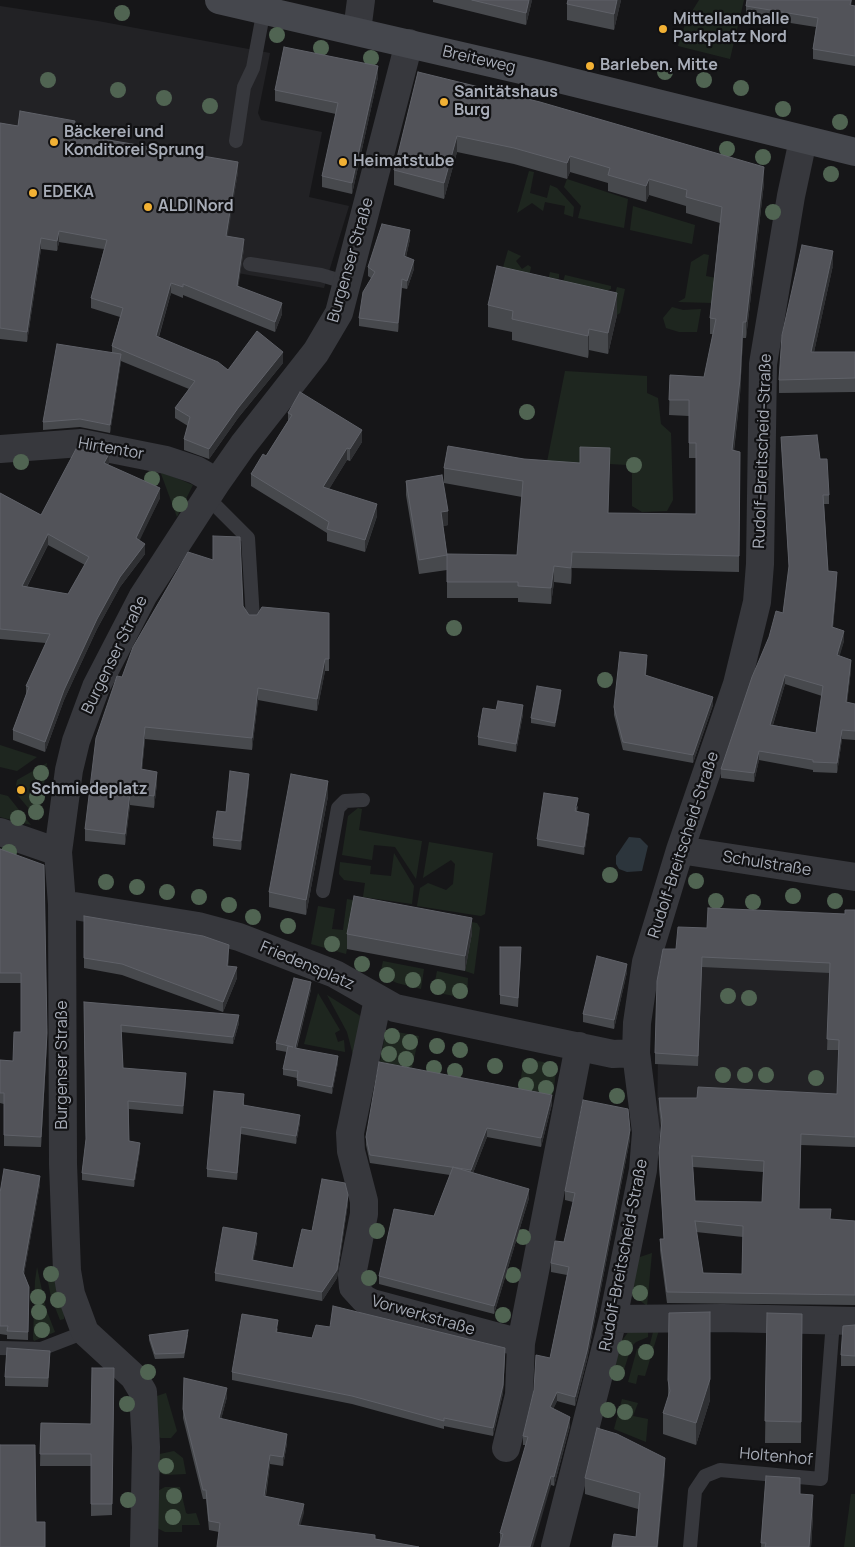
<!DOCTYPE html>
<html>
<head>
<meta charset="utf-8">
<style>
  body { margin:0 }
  canvas { display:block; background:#161618 }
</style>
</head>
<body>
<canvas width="855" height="1547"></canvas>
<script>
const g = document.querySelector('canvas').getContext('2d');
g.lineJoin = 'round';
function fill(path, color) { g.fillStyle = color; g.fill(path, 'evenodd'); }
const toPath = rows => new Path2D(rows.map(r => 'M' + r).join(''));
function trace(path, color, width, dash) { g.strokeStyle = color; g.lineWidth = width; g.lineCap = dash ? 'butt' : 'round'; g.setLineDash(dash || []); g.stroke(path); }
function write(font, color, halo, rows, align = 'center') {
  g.font = font + ' Manrope,sans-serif'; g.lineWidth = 4.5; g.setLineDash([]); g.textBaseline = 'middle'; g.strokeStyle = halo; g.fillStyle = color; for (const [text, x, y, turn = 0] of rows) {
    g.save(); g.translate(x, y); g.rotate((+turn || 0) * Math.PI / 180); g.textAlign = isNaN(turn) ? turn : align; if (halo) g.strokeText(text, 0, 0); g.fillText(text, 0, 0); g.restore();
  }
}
fill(toPath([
  [0,6,98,21,270,53,258,113,261,120,322,132,309,197,349,206,324,288,59,242,57,251,0,241],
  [855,921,855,1147,657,1137,659,972]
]), '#222225');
fill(toPath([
  [699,0,744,0,730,59,678,46,686,21],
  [529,171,534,172,530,193,547,198,550,185,557,188,574,207,573,217,564,214,565,206,545,202,543,211,532,203,517,213],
  [567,179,628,199,624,228,578,218,581,206,564,187],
  [633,206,695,225,692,244,630,230],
  [508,250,521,256,516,261,522,269,528,265,531,267,529,277,548,281,550,272,559,274,559,278,534,290,497,288],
  [704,254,709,255,706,276,716,278,713,303,678,302,685,298,691,262],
  [565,275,611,286,611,289,585,299,563,282],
  [617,287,625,289,620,313,617,315,590,309,615,294],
  [672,307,683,310,701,309,697,332,679,332,666,328,663,318],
  [565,371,647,376,647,393,658,398,661,424,671,433,673,500,667,511,642,512,632,506,632,470,627,465,610,464,580,474,545,472],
  [160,471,193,485,177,517],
  [0,745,37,757,17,771,0,767],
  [47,763,39,821,15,792,17,780],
  [0,794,8,796,31,825,0,817],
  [358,808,362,809,359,830,422,841,416,879,395,847,374,845,372,860,342,855,348,816],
  [429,842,493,853,485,914,481,916,417,906,420,888,428,883,446,890,453,884,455,864,451,860,423,878],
  [394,853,414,886,412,904,363,897,365,883,344,880,339,874,340,862,371,866,370,874,391,876],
  [347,899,373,904,355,908,346,954,311,944,318,906,335,909,332,929,343,930],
  [442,917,477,923,480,928,474,974,465,971,472,929],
  [383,961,424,969,421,989,397,983,380,975],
  [437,971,468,978,467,996,465,998,433,992],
  [318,993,340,1030,335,1033,338,1042,344,1040,345,1052,304,1044],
  [327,995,362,1017,353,1055,347,1032],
  [386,1030,419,1036,412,1068,380,1062],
  [524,1059,557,1064,553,1095,519,1089],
  [652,1253,647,1306,638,1299,633,1288,634,1259],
  [56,1266,64,1313,64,1319,60,1320,51,1297,45,1267],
  [37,1267,46,1309,55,1332,34,1341,33,1339,35,1281],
  [648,1326,648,1337,636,1342,631,1347,621,1380,611,1379,621,1342,629,1331],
  [659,1330,645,1376,638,1375,636,1384,628,1382,637,1349,650,1344,653,1332],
  [166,1393,177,1431,171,1438,161,1438,156,1436,154,1397],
  [622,1399,638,1403,633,1416,648,1419,646,1442,614,1429],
  [174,1451,183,1458,186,1474,165,1475,156,1471,155,1455],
  [165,1487,180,1487,186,1513,188,1514,196,1513,200,1525,182,1525,182,1532,165,1532,157,1528,156,1492],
  [851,1494,855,1494,855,1547,844,1547]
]), '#1e261f');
fill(toPath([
  [629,837,640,838,648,846,642,871,627,872,619,869,616,864,616,856]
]), '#2c353c');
trace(toPath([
  [236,141,244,87,253,68,264,9],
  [250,264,321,275,348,283],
  [208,498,248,538,253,619],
  [323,891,338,808,345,801,363,800],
  [0,1348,41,1349,85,1332],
  [690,1547,695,1491,705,1476,720,1470,821,1479,833,1321]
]), '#37383d', 14);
trace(toPath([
  [357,31,361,0],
  [0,449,81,443,166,460,196,470,217,482],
  [0,832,58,852],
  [680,850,855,877],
  [62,904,198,926,239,937,335,974,395,1008,613,1054,636,1053],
  [378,999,350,1133,351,1151,364,1201,364,1214,352,1275,353,1287,364,1299,372,1303,521,1343,579,1046],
  [613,1319,723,1318,855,1321],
  [506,1448,519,1395,521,1343],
  [144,1547,146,1447,143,1392,134,1377,85,1332,71,1294,67,1271,63,1164,62,904,58,852,69,770,76,741,96,687,143,596,217,482,243,445,316,352,339,313,409,43],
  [555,1547,613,1319,643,1170,646,1132,636,1053,637,1023,646,962,680,850,737,684,757,602,760,564,763,364,791,196,803,140]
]), '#37383d', 28);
trace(toPath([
  [219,0,539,74,855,152]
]), '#45474d', 28);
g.fillStyle = '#506452';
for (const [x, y] of [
  [122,13],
  [277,35],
  [321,48],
  [371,58],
  [665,72],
  [48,80],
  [704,80],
  [741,88],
  [118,90],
  [164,98],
  [210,106],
  [783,109],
  [840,122],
  [727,149],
  [763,157],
  [831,174],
  [773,212],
  [527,412],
  [21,462],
  [634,465],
  [152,479],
  [180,504],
  [454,628],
  [605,680],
  [41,773],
  [37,797],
  [36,812],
  [18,818],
  [9,852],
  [610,875],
  [696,881],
  [106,882],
  [137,887],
  [167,892],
  [793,896],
  [199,897],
  [716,901],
  [835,901],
  [753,902],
  [229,905],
  [253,917],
  [288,926],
  [332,944],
  [362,964],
  [387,975],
  [413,980],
  [438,987],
  [460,991],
  [728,996],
  [749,998],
  [392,1036],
  [410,1042],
  [437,1046],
  [460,1050],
  [389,1054],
  [406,1059],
  [495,1066],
  [530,1066],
  [434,1068],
  [550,1069],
  [455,1071],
  [723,1075],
  [745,1075],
  [766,1075],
  [816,1078],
  [526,1085],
  [546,1088],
  [617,1096],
  [377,1231],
  [523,1237],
  [51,1274],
  [513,1275],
  [369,1278],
  [640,1293],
  [38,1297],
  [58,1300],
  [39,1312],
  [503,1315],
  [42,1330],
  [625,1348],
  [646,1352],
  [148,1372],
  [617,1373],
  [127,1404],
  [608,1410],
  [625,1412],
  [166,1466],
  [174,1496],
  [128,1500],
  [173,1517]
]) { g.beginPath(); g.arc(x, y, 8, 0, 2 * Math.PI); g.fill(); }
fill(toPath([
  [433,0,532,0,526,25,433,2],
  [568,0,621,0,614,30,567,20,567,4],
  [747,0,852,0,851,5,855,6,855,66,813,59,813,49,816,27,746,16,746,6],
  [418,72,764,183,746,338,743,338,740,395,734,451,740,452,739,572,572,568,571,584,554,582,551,604,518,602,518,598,447,598,447,570,419,574,406,495,406,481,448,525,443,526,447,555,517,555,522,497,444,483,444,468,448,446,608,513,696,514,696,458,689,458,689,416,669,415,670,375,704,377,713,334,710,334,710,318,720,223,686,213,686,206,649,195,646,202,608,191,608,183,570,172,567,179,514,164,457,152,444,199,394,185,394,170],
  [378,77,352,194,322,187,322,176,336,114,275,101,275,90],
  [0,123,18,126,75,131,75,134,238,172,227,236,244,249,238,286,282,314,275,332,183,295,183,298,171,293,159,337,228,370,283,363,238,418,209,459,184,450,184,439,188,426,175,418,175,408,189,389,121,361,110,433,80,427,43,430,43,422,112,352,112,346,120,317,91,308,91,298,104,249,59,242,57,251,41,249,27,342,0,339],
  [410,239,406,257,414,269,407,289,402,288,398,332,359,326,359,318,371,278,368,276,368,267],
  [833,265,814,352,855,352,855,392,779,393,779,380],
  [488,305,617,315,608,354,589,350,588,358,512,340,512,332,488,327],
  [288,413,362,442,350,461,347,460,329,489,377,516,365,552,327,541,327,533,251,486,251,474,266,456,288,421],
  [781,437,820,459,829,495,829,504,824,504,828,571,837,581,833,628,844,641,839,656,851,670,847,702,855,704,855,740,842,739,837,773,813,772,813,770,759,760,754,782,721,778,721,769,783,613,789,569],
  [785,684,822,696,816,733,773,725],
  [109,464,108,465,160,498,139,540,145,554,120,587,97,629,64,700,45,752,13,740,13,730,26,695,26,686,46,643,0,639,0,493,41,515],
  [48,545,85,565,68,594,27,587],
  [243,606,249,615,329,613,329,671,325,671,317,711,258,700,252,750,145,739,142,770,157,783,154,808,130,805,125,845,85,841,85,829,122,677],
  [647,662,646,675,713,705,693,763,623,750,614,715,614,707],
  [561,695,555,727,531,723,531,718],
  [523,714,516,752,478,745,478,737],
  [249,782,241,850,213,846,213,838,226,812],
  [328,796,306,915,269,907,269,892],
  [578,806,577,811,589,821,584,855,537,846,537,839],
  [0,849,47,1043,41,1147,4,1146,4,1104,0,1103,0,1060,13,1061,21,1032,21,983,0,983],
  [855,910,855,1147,801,1145,799,1209,831,1219,855,1221,855,1305,667,1303,660,1250,660,1239,664,1239,659,1164,661,1126,659,1109,659,1098,697,1098,837,1094,839,1050,827,1050,830,973,702,967,698,1066,655,1064,655,1053,676,949,707,928,845,914],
  [693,1167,763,1172,762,1202,695,1201],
  [696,1232,743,1237,742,1274,703,1273],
  [84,916,229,956,228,966,237,978,223,1012,122,975,84,968],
  [472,933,465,971,347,949,347,934],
  [521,956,518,1007,500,1004,500,995],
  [627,972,614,1029,583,1022,583,1014],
  [311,989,297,1048,338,1062,332,1094,297,1086,297,1078,283,1075,283,1069,287,1052,276,1050,276,1043],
  [84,1002,239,1023,233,1044,121,1032,123,1068,186,1081,183,1114,129,1109,129,1141,140,1150,134,1187,82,1180,82,1173,86,1140],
  [244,1101,244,1105,300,1122,296,1144,241,1134,237,1180,207,1177,207,1169],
  [552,1104,541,1147,487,1137,473,1173,529,1198,494,1314,379,1284,379,1276,434,1216,450,1175,370,1163,366,1145,366,1137],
  [630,1139,587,1360,575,1406,557,1401,553,1409,570,1426,554,1486,551,1485,501,1542,500,1542,500,1533,526,1445,523,1445,523,1436,550,1358,567,1275,551,1272,551,1263,564,1242,573,1202,565,1200,565,1191],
  [40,1184,24,1274,29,1287,28,1340,7,1339,7,1335,0,1334,0,1193],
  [348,1203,337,1278,322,1301,215,1281,215,1273,257,1242,253,1260,293,1268,312,1231],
  [767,1313,802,1314,801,1443,765,1443],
  [855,1325,855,1366,841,1366,841,1355],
  [278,1328,277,1332,312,1338,505,1356,503,1393,493,1436,444,1426,444,1429,352,1404,232,1380,232,1372],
  [149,1335,188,1335,184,1358,155,1359,149,1340],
  [50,1359,48,1387,5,1386,5,1377],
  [114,1368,112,1515,91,1516,91,1466,40,1466,41,1423,91,1424],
  [184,1378,227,1397,221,1419,287,1443,283,1466,270,1464,266,1496,304,1513,219,1532,209,1530,206,1499,203,1499,183,1418],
  [668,1380,710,1400,696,1445,663,1434,663,1413,668,1399],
  [665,1474,636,1537,638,1509,585,1494,585,1478],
  [766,1476,800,1494,813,1516,811,1547,761,1547]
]), '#47494d');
fill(toPath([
  [529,0,532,0,526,25,526,13],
  [617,0,621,0,614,30,614,14],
  [378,66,378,77,352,194,352,183],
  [75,121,75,131,73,144,73,134],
  [457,136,457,152,444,199,444,183],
  [570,156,570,172,567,179,567,163],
  [238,162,238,172,226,247,226,236],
  [764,167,764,183,746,338,746,322],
  [649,179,649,195,646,202,646,186],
  [410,230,410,239,404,265,404,256],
  [59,231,59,242,57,251,57,241],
  [41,238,41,249,27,342,27,332],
  [244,239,244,249,237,296,237,286],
  [833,251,833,265,811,366,811,352],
  [414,260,414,269,407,289,407,281],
  [402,279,402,288,398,332,398,323],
  [171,283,171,293,156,346,156,336],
  [617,293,617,315,608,354,608,333],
  [282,303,282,314,275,332,275,322],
  [743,322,743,338,740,395,732,466,732,450],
  [589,329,589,350,588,358,588,336],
  [283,352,283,363,238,418,209,459,209,449,238,408],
  [121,354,121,362,110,433,110,425],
  [362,430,362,442,350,461,350,449],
  [347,448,347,460,323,499,323,487],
  [109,454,109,464,104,473,104,463],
  [160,488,160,498,136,548,136,538],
  [377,504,377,516,365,552,365,540],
  [448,511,448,525,441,527,441,512],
  [48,534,48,545,22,596,22,586],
  [145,544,145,554,120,587,97,629,64,700,45,752,45,742,64,690,97,619,120,577],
  [572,552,572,568,571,584,571,568],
  [554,566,554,582,551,604,551,588],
  [837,572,837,581,832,637,832,627],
  [844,631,844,641,837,665,837,655],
  [325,659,325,671,317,711,317,699],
  [851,660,851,670,846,712,846,702],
  [785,675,785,684,770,734,770,725],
  [258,688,258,700,252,750,252,738],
  [561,690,561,695,555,727,555,723],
  [713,697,713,705,693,763,693,755],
  [523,705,523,714,516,752,516,744],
  [145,727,145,739,141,781,141,769],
  [842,730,842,739,837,773,837,763],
  [759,751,759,760,754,782,754,773],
  [157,772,157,783,154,808,154,796],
  [249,774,249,782,241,850,241,841],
  [328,781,328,796,306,915,306,900],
  [130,793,130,805,125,845,125,834],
  [589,814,589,821,584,855,584,847],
  [472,918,472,933,465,971,465,956],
  [229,945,229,956,227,977,227,966],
  [702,957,702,967,698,1066,698,1056],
  [627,964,627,972,614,1029,614,1020],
  [237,967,237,978,223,1012,223,1002],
  [311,982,311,989,295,1054,295,1048],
  [239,1015,239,1023,233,1044,233,1037],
  [47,1033,47,1043,41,1147,41,1137],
  [338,1056,338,1062,332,1094,332,1087],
  [186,1073,186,1081,183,1114,183,1106],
  [552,1095,552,1104,541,1147,541,1138],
  [300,1115,300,1122,296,1144,296,1136],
  [241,1127,241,1134,237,1180,237,1173],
  [487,1128,487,1137,471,1178,471,1170],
  [630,1130,630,1139,587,1360,575,1406,575,1397],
  [140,1143,140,1150,134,1187,134,1180],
  [40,1176,40,1184,23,1280,23,1272],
  [529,1189,529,1198,494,1314,494,1306],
  [348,1195,348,1203,337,1278,322,1301,322,1292],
  [257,1233,257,1242,252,1268,252,1260],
  [710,1334,710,1400,696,1445,696,1423],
  [505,1356,503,1393,493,1436,493,1428],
  [227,1388,227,1397,219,1427,219,1418],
  [557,1392,557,1401,550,1416,550,1407],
  [570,1417,570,1426,554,1486,554,1477],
  [287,1434,287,1443,283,1466,283,1457],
  [270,1455,270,1464,264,1505,264,1496],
  [665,1458,665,1474,658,1547,657,1547],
  [551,1476,551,1485,533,1547,530,1547],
  [813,1495,813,1516,811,1547,809,1547],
  [304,1504,304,1513,298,1534,298,1525]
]), '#2f3033');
const building = toPath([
  [472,0,529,0,526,13,472,0],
  [568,0,617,0,614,14,567,4,568,0],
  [747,0,851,0,850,5,855,6,855,56,813,49,818,18,746,6,747,0],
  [284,47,378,66,352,183,322,176,338,103,275,90,284,47],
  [418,72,540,102,764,167,746,322,743,322,740,379,732,450,740,452,739,556,572,552,571,568,554,566,551,588,518,586,518,582,447,582,447,554,517,555,523,481,444,468,448,446,524,459,580,463,580,447,610,448,608,513,696,514,696,443,689,443,689,400,669,400,670,375,704,377,716,319,710,318,722,207,686,197,687,190,649,179,646,186,608,175,610,168,570,156,567,163,514,148,457,136,444,183,394,170,418,72],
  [20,111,75,121,73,134,238,162,226,236,244,239,237,286,282,303,275,322,183,284,183,287,171,283,156,336,218,362,228,370,257,331,283,352,238,408,209,449,184,439,190,417,175,408,195,381,112,346,123,308,91,298,107,240,59,231,57,241,41,238,27,332,0,328,0,123,18,126,20,111],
  [382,224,410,230,404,256,414,260,407,281,402,279,398,323,359,318,363,292,375,272,368,267,382,224],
  [802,245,833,251,811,352,855,352,855,378,779,380,782,335,802,245],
  [497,266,617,293,608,333,589,329,588,336,512,319,513,311,488,305,497,266],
  [57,344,121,354,110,425,80,419,43,422,57,344],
  [300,392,362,430,350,449,347,448,323,487,377,504,365,540,327,529,329,522,251,474,263,454,266,456,292,415,288,413,300,392],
  [817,435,820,459,827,459,829,495,823,495,828,571,837,572,832,627,844,631,837,655,851,660,846,702,855,704,855,731,842,730,837,763,813,762,813,760,759,751,754,773,721,769,752,677,769,637,776,611,783,613,789,566,781,437,817,435],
  [785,675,823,686,816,733,770,725,785,675],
  [76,449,109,454,104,463,160,488,136,538,145,544,120,577,97,619,64,690,45,742,13,730,29,687,26,686,50,634,0,629,0,493,41,515,76,449],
  [48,534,89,557,68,594,22,586,48,534],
  [442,475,448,511,441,512,447,555,419,560,406,481,442,475],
  [213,536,240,537,243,606,249,615,257,615,262,607,329,613,329,659,325,659,317,699,258,688,252,738,145,727,141,769,157,772,154,796,130,793,125,834,85,829,96,738,117,676,122,677,133,647,188,552,213,560,213,536],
  [620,652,647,655,645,675,713,697,693,755,623,742,614,707,620,652],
  [537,686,561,690,555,723,531,718,537,686],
  [498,701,523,705,516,744,478,737,483,708,496,710,498,701],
  [230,771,249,774,241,841,213,838,217,811,226,812,230,771],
  [291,774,328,781,306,900,269,892,291,774],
  [544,793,578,798,575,811,589,814,584,847,537,839,544,793],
  [0,849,44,865,47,1033,41,1137,4,1135,4,1093,0,1093,0,1060,13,1061,14,1032,21,1032,21,973,0,973,0,849],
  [354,896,472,918,465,956,347,934,354,896],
  [708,908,845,914,845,910,855,910,855,1137,801,1134,799,1209,831,1209,830,1219,855,1221,855,1295,667,1292,660,1239,664,1239,659,1153,662,1120,659,1098,697,1098,698,1087,837,1094,839,1040,827,1039,830,963,702,957,698,1056,655,1053,657,981,663,949,676,949,678,927,707,928,708,908],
  [692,1156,764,1161,762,1202,695,1201,692,1156],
  [695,1221,743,1226,742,1274,703,1273,695,1221],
  [84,916,203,936,229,945,227,966,237,967,223,1002,122,964,84,958,84,916],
  [500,947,521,947,518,998,500,995,500,947],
  [597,956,627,964,614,1020,583,1014,597,956],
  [294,978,311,982,295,1048,338,1056,332,1087,297,1080,298,1071,283,1069,288,1046,293,1047,276,1043,294,978],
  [84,1002,239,1015,233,1037,121,1025,123,1068,186,1073,183,1106,128,1101,129,1141,140,1143,134,1180,82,1173,86,1139,84,1002],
  [379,1062,552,1095,541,1138,487,1128,471,1170,370,1155,366,1137,379,1062],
  [214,1091,244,1094,243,1105,300,1115,296,1136,241,1127,237,1173,207,1169,214,1091],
  [583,1100,628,1109,630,1130,587,1351,575,1397,557,1392,550,1407,570,1417,554,1477,551,1476,530,1547,499,1547,503,1534,500,1533,528,1437,523,1436,534,1390,536,1355,550,1358,569,1267,551,1263,555,1241,564,1242,575,1193,565,1191,583,1100],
  [453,1167,529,1189,494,1306,379,1276,394,1209,434,1216,453,1167],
  [4,1169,40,1176,23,1272,29,1287,28,1332,7,1331,8,1326,0,1326,0,1193,4,1169],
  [322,1179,345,1183,348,1195,337,1270,322,1292,215,1273,223,1227,257,1233,252,1260,293,1268,302,1229,312,1231,322,1179],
  [333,1306,505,1348,503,1385,493,1428,444,1418,444,1421,352,1396,232,1372,242,1314,278,1320,276,1332,312,1338,316,1325,330,1327,333,1306],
  [710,1312,710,1379,696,1423,663,1413,670,1391,668,1380,669,1313,710,1312],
  [767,1313,802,1314,801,1422,765,1421,767,1313],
  [855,1325,855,1356,841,1355,843,1326,855,1325],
  [188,1330,184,1353,155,1354,149,1335,188,1330],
  [7,1348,50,1351,48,1378,5,1377,7,1348],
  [92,1368,114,1368,112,1504,91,1504,91,1454,40,1454,41,1423,91,1424,92,1368],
  [184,1378,227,1388,219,1418,287,1434,283,1457,270,1455,264,1496,304,1504,298,1525,375,1535,375,1539,419,1547,217,1547,220,1523,209,1521,206,1490,203,1490,183,1409,184,1378],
  [597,1428,617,1434,665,1458,657,1547,612,1547,614,1534,636,1537,640,1493,585,1478,597,1428],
  [0,1445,35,1445,36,1522,45,1522,45,1547,0,1547,0,1445],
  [766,1476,800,1478,800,1494,813,1495,809,1547,765,1547,766,1543,761,1543,766,1476]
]);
fill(building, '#525359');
trace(building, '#5f6168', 1);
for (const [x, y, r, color] of [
  [663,29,5,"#f2b134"],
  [590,66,5,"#f2b134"],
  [444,102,5,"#f2b134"],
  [54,142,5,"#f2b134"],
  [343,162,5,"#f2b134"],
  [33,193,5,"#f2b134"],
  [148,207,5,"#f2b134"],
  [21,790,5,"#f2b134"]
]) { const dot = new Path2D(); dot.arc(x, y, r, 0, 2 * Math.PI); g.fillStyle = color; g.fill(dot); trace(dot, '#111113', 2); }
write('bold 16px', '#a8adb8', '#111113', [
  ["Mittellandhalle",673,20],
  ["Parkplatz Nord",673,38],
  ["Barleben, Mitte",600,66],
  ["Sanitätshaus",454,93],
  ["Burg",454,111],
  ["Bäckerei und",64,133],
  ["Konditorei Sprung",64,151],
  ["Heimatstube",353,162],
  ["EDEKA",43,193],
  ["ALDI Nord",158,207],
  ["Schmiedeplatz",31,790]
], 'left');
write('16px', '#a8adb8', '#111113', [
  ["Breiteweg",479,60,13],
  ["Burgenser Straße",351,260,-74],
  ["Hirtentor",111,449,10],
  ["Rudolf-Breitscheid-Straße",763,451,-88],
  ["Burgenser Straße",115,655,-64],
  ["Rudolf-Breitscheid-Straße",684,845,-72],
  ["Schulstraße",767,864,9],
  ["Friedensplatz",307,966,23],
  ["Burgenser Straße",63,1065,-90],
  ["Rudolf-Breitscheid-Straße",624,1255,-79],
  ["Vorwerkstraße",423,1316,16],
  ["Holtenhof",776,1457,5]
]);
</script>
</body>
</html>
